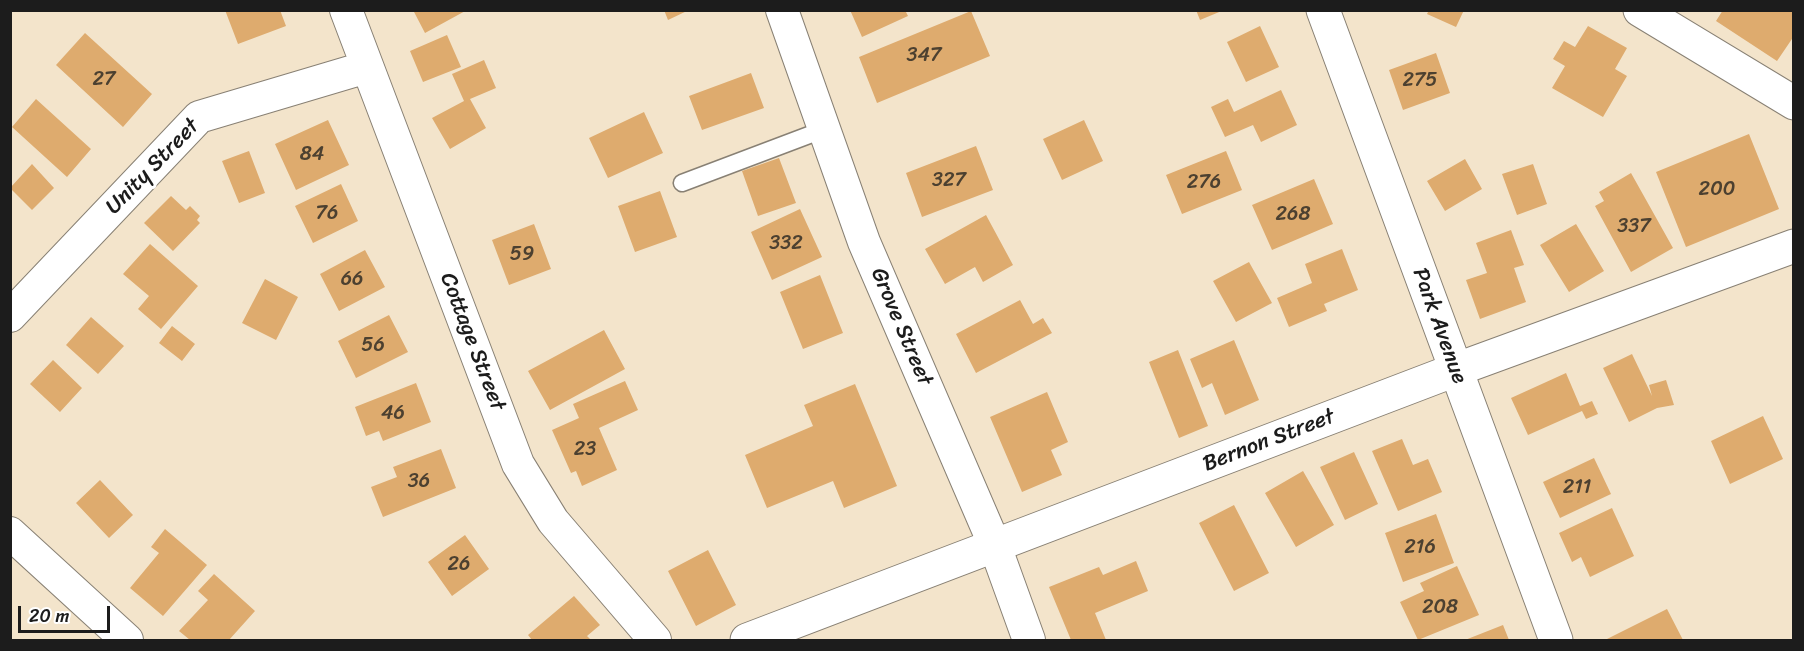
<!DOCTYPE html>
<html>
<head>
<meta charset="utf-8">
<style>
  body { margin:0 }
  #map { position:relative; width:1804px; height:651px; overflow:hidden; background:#f3e4cb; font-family:Sriracha,sans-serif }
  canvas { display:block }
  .frame { position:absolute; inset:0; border:12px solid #1c1c1c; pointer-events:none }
  .scale { position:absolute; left:18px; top:606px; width:92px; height:27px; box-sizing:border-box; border:3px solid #1c1c1c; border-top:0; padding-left:8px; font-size:18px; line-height:21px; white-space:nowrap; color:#1c1c1c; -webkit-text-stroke:4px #fff; paint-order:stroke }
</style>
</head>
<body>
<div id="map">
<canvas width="1804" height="651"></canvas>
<div class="frame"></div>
<div class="scale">20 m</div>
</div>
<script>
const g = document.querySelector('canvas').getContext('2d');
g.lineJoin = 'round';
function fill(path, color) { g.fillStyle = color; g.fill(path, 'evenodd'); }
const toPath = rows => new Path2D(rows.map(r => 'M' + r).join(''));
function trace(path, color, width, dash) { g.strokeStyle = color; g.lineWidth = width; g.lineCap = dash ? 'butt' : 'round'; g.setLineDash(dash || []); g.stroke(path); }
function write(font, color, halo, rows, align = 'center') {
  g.font = font + ' Sriracha,sans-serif'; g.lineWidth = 6; g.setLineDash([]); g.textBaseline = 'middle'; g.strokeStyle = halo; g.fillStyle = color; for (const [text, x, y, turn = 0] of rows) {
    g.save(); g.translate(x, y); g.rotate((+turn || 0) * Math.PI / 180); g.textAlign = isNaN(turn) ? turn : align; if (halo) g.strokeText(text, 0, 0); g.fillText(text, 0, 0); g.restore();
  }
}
fill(toPath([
  [225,10,280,10,286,26,238,44],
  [413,10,467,10,425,33],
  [664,10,689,10,668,20],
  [850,10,905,10,908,16,862,37],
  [1196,10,1224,10,1200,20],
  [1429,10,1464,10,1456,27,1427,14],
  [1723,10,1794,10,1794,36,1777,61,1716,21],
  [971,11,990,56,877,103,859,57],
  [1260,26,1279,67,1246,82,1227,42],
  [1588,26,1627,48,1615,69,1627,76,1603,117,1552,88,1565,66,1553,59,1564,41,1575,47],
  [85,33,152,94,123,127,56,65],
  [447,35,461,67,423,82,410,51],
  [1436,53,1450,93,1403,110,1389,70],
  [484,60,496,88,470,99,486,128,450,149,432,118,464,101,452,74],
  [751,73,764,108,702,130,689,96],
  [1281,90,1297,125,1261,142,1253,125,1225,137,1211,107,1228,99,1234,112],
  [36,99,91,149,67,177,12,127],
  [644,112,663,153,608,178,589,138],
  [328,120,349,165,296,190,275,144],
  [1084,120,1103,161,1062,180,1043,139],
  [1749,134,1779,209,1686,247,1656,172],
  [976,146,993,190,922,217,906,173],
  [249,151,265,193,239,203,222,161],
  [1226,151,1242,190,1182,214,1166,175],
  [779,158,796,203,758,216,742,171],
  [1465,159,1482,189,1445,211,1427,181],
  [32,164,54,188,32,210,10,188],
  [1533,164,1547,204,1517,215,1502,174],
  [1631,173,1673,248,1631,272,1595,206,1604,201,1599,192],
  [1314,179,1333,224,1272,250,1252,205],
  [341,184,358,221,313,243,295,206],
  [660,191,677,237,635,252,618,206],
  [171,196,186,210,190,206,200,216,197,220,200,223,173,251,144,223],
  [800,209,822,257,772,280,751,232],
  [986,215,1013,265,983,282,975,267,945,284,925,249],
  [534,224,551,269,509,285,492,240],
  [1576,224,1604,271,1569,292,1540,245],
  [1511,230,1524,265,1514,268,1526,302,1480,319,1466,280,1487,273,1476,243],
  [150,244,198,286,161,329,138,309,149,296,123,274],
  [1342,249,1358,290,1324,304,1327,311,1289,327,1277,298,1312,283,1305,264],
  [365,250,385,287,339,311,320,274],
  [1249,262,1272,303,1236,322,1213,281],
  [820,275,843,333,803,349,780,292],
  [265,279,298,297,276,340,242,323],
  [1020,300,1033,324,1043,318,1052,333,976,373,956,334],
  [389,315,408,352,356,378,338,341],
  [91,317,124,346,98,374,66,345],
  [172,326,195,344,182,361,159,343],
  [604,330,625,369,550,410,528,371],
  [1234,340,1259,400,1225,415,1212,383,1202,388,1190,359],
  [1178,350,1208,426,1179,438,1149,362],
  [1632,354,1652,396,1649,385,1666,380,1674,405,1657,408,1629,422,1603,368],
  [53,360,82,388,60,412,30,384],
  [1566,373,1580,406,1592,401,1598,414,1586,419,1582,411,1528,435,1511,398],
  [625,381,638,410,599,428,617,470,582,486,576,471,571,473,552,430,579,418,573,404],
  [416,383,431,422,383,441,379,431,366,436,355,407],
  [855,384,897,486,844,508,833,481,767,508,745,455,813,426,804,405],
  [1047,392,1068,442,1051,450,1062,475,1022,492,990,417],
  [1763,416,1783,459,1730,484,1711,441],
  [1402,439,1413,465,1428,459,1442,492,1398,511,1372,451],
  [441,449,456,488,383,517,371,487,397,477,393,467],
  [1354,452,1378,504,1345,520,1320,467],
  [1594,458,1611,494,1560,518,1543,482],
  [1303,471,1334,525,1296,547,1265,493],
  [100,480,133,515,109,538,76,503],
  [1234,505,1269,573,1234,591,1199,523],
  [1612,508,1634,556,1590,577,1581,557,1572,562,1559,533],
  [1436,514,1454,563,1403,582,1385,533],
  [165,529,207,565,163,616,130,588,159,553,151,547],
  [465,535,489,569,452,596,428,562],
  [708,550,736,605,696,626,668,571],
  [1136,561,1148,591,1095,613,1106,640,1071,640,1049,587,1099,567,1103,575],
  [1457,566,1479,615,1418,640,1400,602,1424,591,1420,583],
  [214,574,255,611,229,640,190,640,179,631,208,600,198,591],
  [574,596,600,625,587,636,591,640,532,640,528,635],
  [1667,609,1683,640,1605,640],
  [1503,625,1509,640,1465,640]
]), '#deab6e');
const service = toPath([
  [682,183,825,129]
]);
const minor = toPath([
  [346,10,518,464,553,521,655,640],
  [782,10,864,242,995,546,1029,640],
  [10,316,199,117,367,67],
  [10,533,127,640]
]);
const tertiary = toPath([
  [747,640,1455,370]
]);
const secondary = toPath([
  [1640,10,1794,103],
  [1455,370,1794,246]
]);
const primary = toPath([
  [1323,10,1556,640]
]);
trace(service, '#888074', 19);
trace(minor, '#888074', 34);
trace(tertiary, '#888074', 35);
trace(secondary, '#888074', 35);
trace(primary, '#888074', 35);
trace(service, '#fff', 16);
trace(minor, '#fff', 32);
trace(tertiary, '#fff', 33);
trace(secondary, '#fff', 33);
trace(primary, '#fff', 33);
write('20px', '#4c4030', null, [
  ["347",924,56],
  ["27",104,80],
  ["275",1420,81],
  ["84",312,155],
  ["327",949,181],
  ["276",1204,183],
  ["200",1717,190],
  ["76",327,214],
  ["268",1293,215],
  ["337",1634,227],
  ["332",786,244],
  ["59",522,255],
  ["66",352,280],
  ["56",373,346],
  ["46",393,414],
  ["23",585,450],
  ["36",419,482],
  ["211",1577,488],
  ["216",1420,548],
  ["26",459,565],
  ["208",1440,608]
]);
write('22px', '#1c1c1c', '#fff', [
  ["Unity Street",153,167,-46],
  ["Park Avenue",1439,326,70],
  ["Grove Street",901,327,67],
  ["Cottage Street",472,342,69],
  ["Bernon Street",1269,441,-21]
]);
</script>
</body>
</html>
